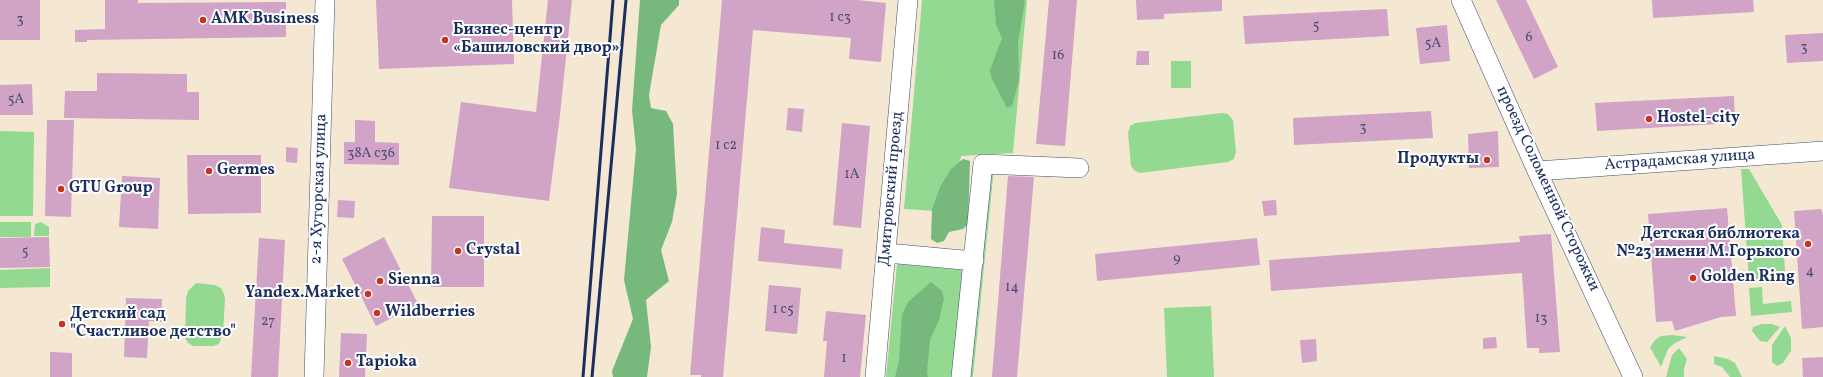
<!DOCTYPE html>
<html>
<head>
<meta charset="utf-8">
<style>
  body { margin:0 }
  canvas { display:block; background:#f5e8d2 }
</style>
</head>
<body>
<canvas width="1823" height="377"></canvas>
<script>
const g = document.querySelector('canvas').getContext('2d');
g.lineJoin = 'round';
function fill(path, color) { g.fillStyle = color; g.fill(path, 'evenodd'); }
const toPath = rows => new Path2D(rows.map(r => 'M' + r).join(''));
function trace(path, color, width, dash) { g.strokeStyle = color; g.lineWidth = width; g.lineCap = dash ? 'butt' : 'round'; g.setLineDash(dash || []); g.stroke(path); }
function write(font, color, halo, rows, align = 'center') {
  g.font = font + ' Vollkorn,serif'; g.lineWidth = 4; g.setLineDash([]); g.textBaseline = 'middle'; g.strokeStyle = halo; g.fillStyle = color; for (const [text, x, y, turn = 0] of rows) {
    g.save(); g.translate(x, y); g.rotate((+turn || 0) * Math.PI / 180); g.textAlign = isNaN(turn) ? turn : align; if (halo) g.strokeText(text, 0, 0); g.fillText(text, 0, 0); g.restore();
  }
}
fill(toPath([
  [922,0,1027,0,1013,153,961,156,952,212,904,209],
  [1171,61,1191,61,1191,88,1171,88],
  [1222,113,1228,114,1233,120,1236,152,1234,159,1228,162,1140,173,1135,171,1131,166,1128,133,1130,126,1135,123],
  [0,131,34,132,33,216,0,216],
  [987,168,994,168,973,377,966,377],
  [1741,169,1749,169,1782,225,1785,271,1761,273,1761,279,1749,280],
  [0,222,31,222,31,237,0,237],
  [41,222,49,227,49,236,34,236,35,224],
  [897,264,963,270,953,377,886,377],
  [50,268,50,287,0,288,0,270],
  [196,283,215,285,221,288,224,294,225,299,223,334,219,344,213,346,193,346,188,343,185,338,186,298,188,291],
  [1762,287,1763,304,1791,301,1792,312,1751,316,1749,288],
  [1211,306,1214,377,1167,377,1164,308],
  [1762,324,1772,324,1780,327,1767,342,1760,341,1752,331,1753,327],
  [1785,326,1791,338,1791,351,1783,363,1777,366,1772,362,1772,345],
  [1672,335,1687,337,1675,343,1668,349,1661,367,1650,347,1655,340,1661,336],
  [1679,348,1687,359,1684,369,1684,377,1666,377,1672,355],
  [1714,356,1728,359,1735,363,1742,377,1730,377,1722,367,1714,364]
]), '#94d992');
fill(toPath([
  [640,0,679,0,679,5,661,25,649,95,651,108,666,111,673,124,677,194,672,222,661,250,669,281,646,300,651,347,647,377,613,377,612,371,633,319,624,280,636,149,632,110],
  [994,0,1024,0,1025,2,1018,42,1019,80,1012,106,1007,108,991,77,990,70,1002,38,996,25],
  [963,159,970,161,968,224,963,229,949,232,944,241,937,243,931,239,932,209,940,187,951,169],
  [931,282,942,291,944,299,939,320,930,340,927,372,928,377,895,377,899,361,902,315,908,302]
]), '#77b97c');
fill(toPath([
  [0,0,40,0,40,40,0,40],
  [105,0,138,0,138,3,286,2,286,37,87,40,87,42,75,42,75,30,105,29],
  [376,0,512,0,514,64,379,69],
  [548,0,572,0,560,115,549,201,449,188,461,102,536,112],
  [722,0,857,0,886,3,881,62,849,59,851,38,753,30,723,377,701,377,701,375,690,375],
  [1049,0,1077,0,1065,146,1036,144],
  [1136,0,1222,0,1222,11,1164,14,1164,19,1137,20],
  [1496,0,1526,0,1558,67,1534,79],
  [1652,0,1753,0,1754,12,1653,18],
  [1387,9,1389,36,1245,44,1243,16],
  [1447,25,1450,61,1420,64,1416,28],
  [1823,33,1823,61,1787,63,1785,35],
  [1137,51,1149,51,1149,65,1136,65],
  [97,73,187,74,187,92,199,92,199,120,64,118,65,91,97,91],
  [32,84,33,115,0,115,0,85],
  [1734,96,1735,123,1597,131,1595,103],
  [788,108,804,109,802,132,786,130],
  [1431,111,1433,138,1294,145,1293,118],
  [47,120,74,120,71,217,45,216],
  [355,120,375,121,375,142,399,143,399,165,344,164,344,142,355,142],
  [842,123,870,126,861,228,833,225],
  [1498,131,1499,167,1469,168,1468,134],
  [286,147,298,148,297,163,286,162],
  [187,155,261,155,261,213,188,214],
  [122,176,160,178,158,229,119,227],
  [1008,176,1034,177,1017,377,992,377],
  [338,200,355,201,354,218,337,217],
  [1276,200,1277,215,1264,216,1262,201],
  [1727,208,1736,316,1721,317,1675,331,1672,321,1656,322,1648,214],
  [1821,209,1823,215,1823,327,1802,329,1794,211],
  [432,216,484,216,484,287,431,287],
  [761,227,785,230,784,243,843,249,841,269,758,261],
  [1551,234,1560,352,1539,353,1539,348,1527,348,1522,273,1271,291,1269,260,1520,242,1519,236],
  [49,237,50,267,0,268,0,238],
  [384,237,418,304,376,326,342,259],
  [259,238,285,240,278,377,251,377],
  [1257,238,1260,265,1097,281,1095,254],
  [769,285,801,288,797,334,765,331],
  [126,298,162,299,161,322,149,321,147,358,124,357],
  [826,311,866,315,860,377,824,377,827,341,823,341],
  [341,333,367,334,365,377,339,377],
  [1496,337,1497,348,1483,349,1483,338],
  [1316,339,1317,361,1302,363,1300,340],
  [50,352,72,353,72,377,50,377],
  [1823,357,1823,377,1803,377,1802,358]
]), '#d1a3c7');
const minor = toPath([
  [1461,0,1537,171,1633,377],
  [1537,171,1823,151],
  [887,253,974,261],
  [314,377,325,0],
  [875,377,908,0],
  [961,377,983,164,1079,168]
]);
trace(minor, '#3c4b6f', 20);
trace(minor, '#fff', 19);
trace(toPath([
  [583,377,613,0],
  [592,377,626,0]
]), '#1b2f5e', 3);
for (const [x, y, r, color] of [
  [203,20,4,"#c8321e"],
  [445,40,4,"#c8321e"],
  [1649,119,4,"#c8321e"],
  [1487,160,4,"#c8321e"],
  [209,171,4,"#c8321e"],
  [61,189,4,"#c8321e"],
  [1808,244,4,"#c8321e"],
  [458,251,4,"#c8321e"],
  [1693,278,4,"#c8321e"],
  [380,281,4,"#c8321e"],
  [368,294,4,"#c8321e"],
  [377,313,4,"#c8321e"],
  [62,324,4,"#c8321e"],
  [348,363,4,"#c8321e"]
]) { const dot = new Path2D(); dot.arc(x, y, r, 0, 2 * Math.PI); g.fillStyle = color; g.fill(dot); trace(dot, '#fff', 1.5); }
write('14px', '#484c78', null, [
  ["1 с3",840,18],
  ["3",20,20],
  ["5",1316,26],
  ["6",1529,38],
  ["5А",1433,44],
  ["3",1804,48],
  ["16",1058,56],
  ["5А",16,100],
  ["3",1363,128],
  ["1 с2",726,146],
  ["38А с36",371,154],
  ["1А",852,175],
  ["5",25,252],
  ["9",1177,259],
  ["4",1810,272],
  ["14",1012,288],
  ["1 с5",783,310],
  ["13",1541,319],
  ["27",268,322],
  ["1",844,359]
]);
write('bold 16px', '#1b2f5e', '#fff', [
  ["AMK Business",211,20],
  ["Бизнес-центр",453,31],
  ["«Башиловский двор»",453,49],
  ["Hostel-city",1657,119],
  ["Продукты",1479,160,"right"],
  ["Germes",217,171],
  ["GTU Group",69,189],
  ["Детская библиотека",1800,235,"right"],
  ["№23 имени М.Горького",1800,253,"right"],
  ["Crystal",466,251],
  ["Golden Ring",1701,278],
  ["Sienna",388,281],
  ["Yandex.Market",360,294,"right"],
  ["Wildberries",385,313],
  ["Детский сад",70,315],
  ["\"Счастливое детство\"",70,333],
  ["Tapioka",356,363]
], 'left');
write('16px', '#1b2f5e', '#fff', [
  ["Астрадамская улица",1680,161,-4],
  ["2-я Хуторская улица",320,189,-88],
  ["Дмитровский проезд",892,189,-85],
  ["проезд Соломенной Сторожки",1547,189,65]
]);
</script>
</body>
</html>
